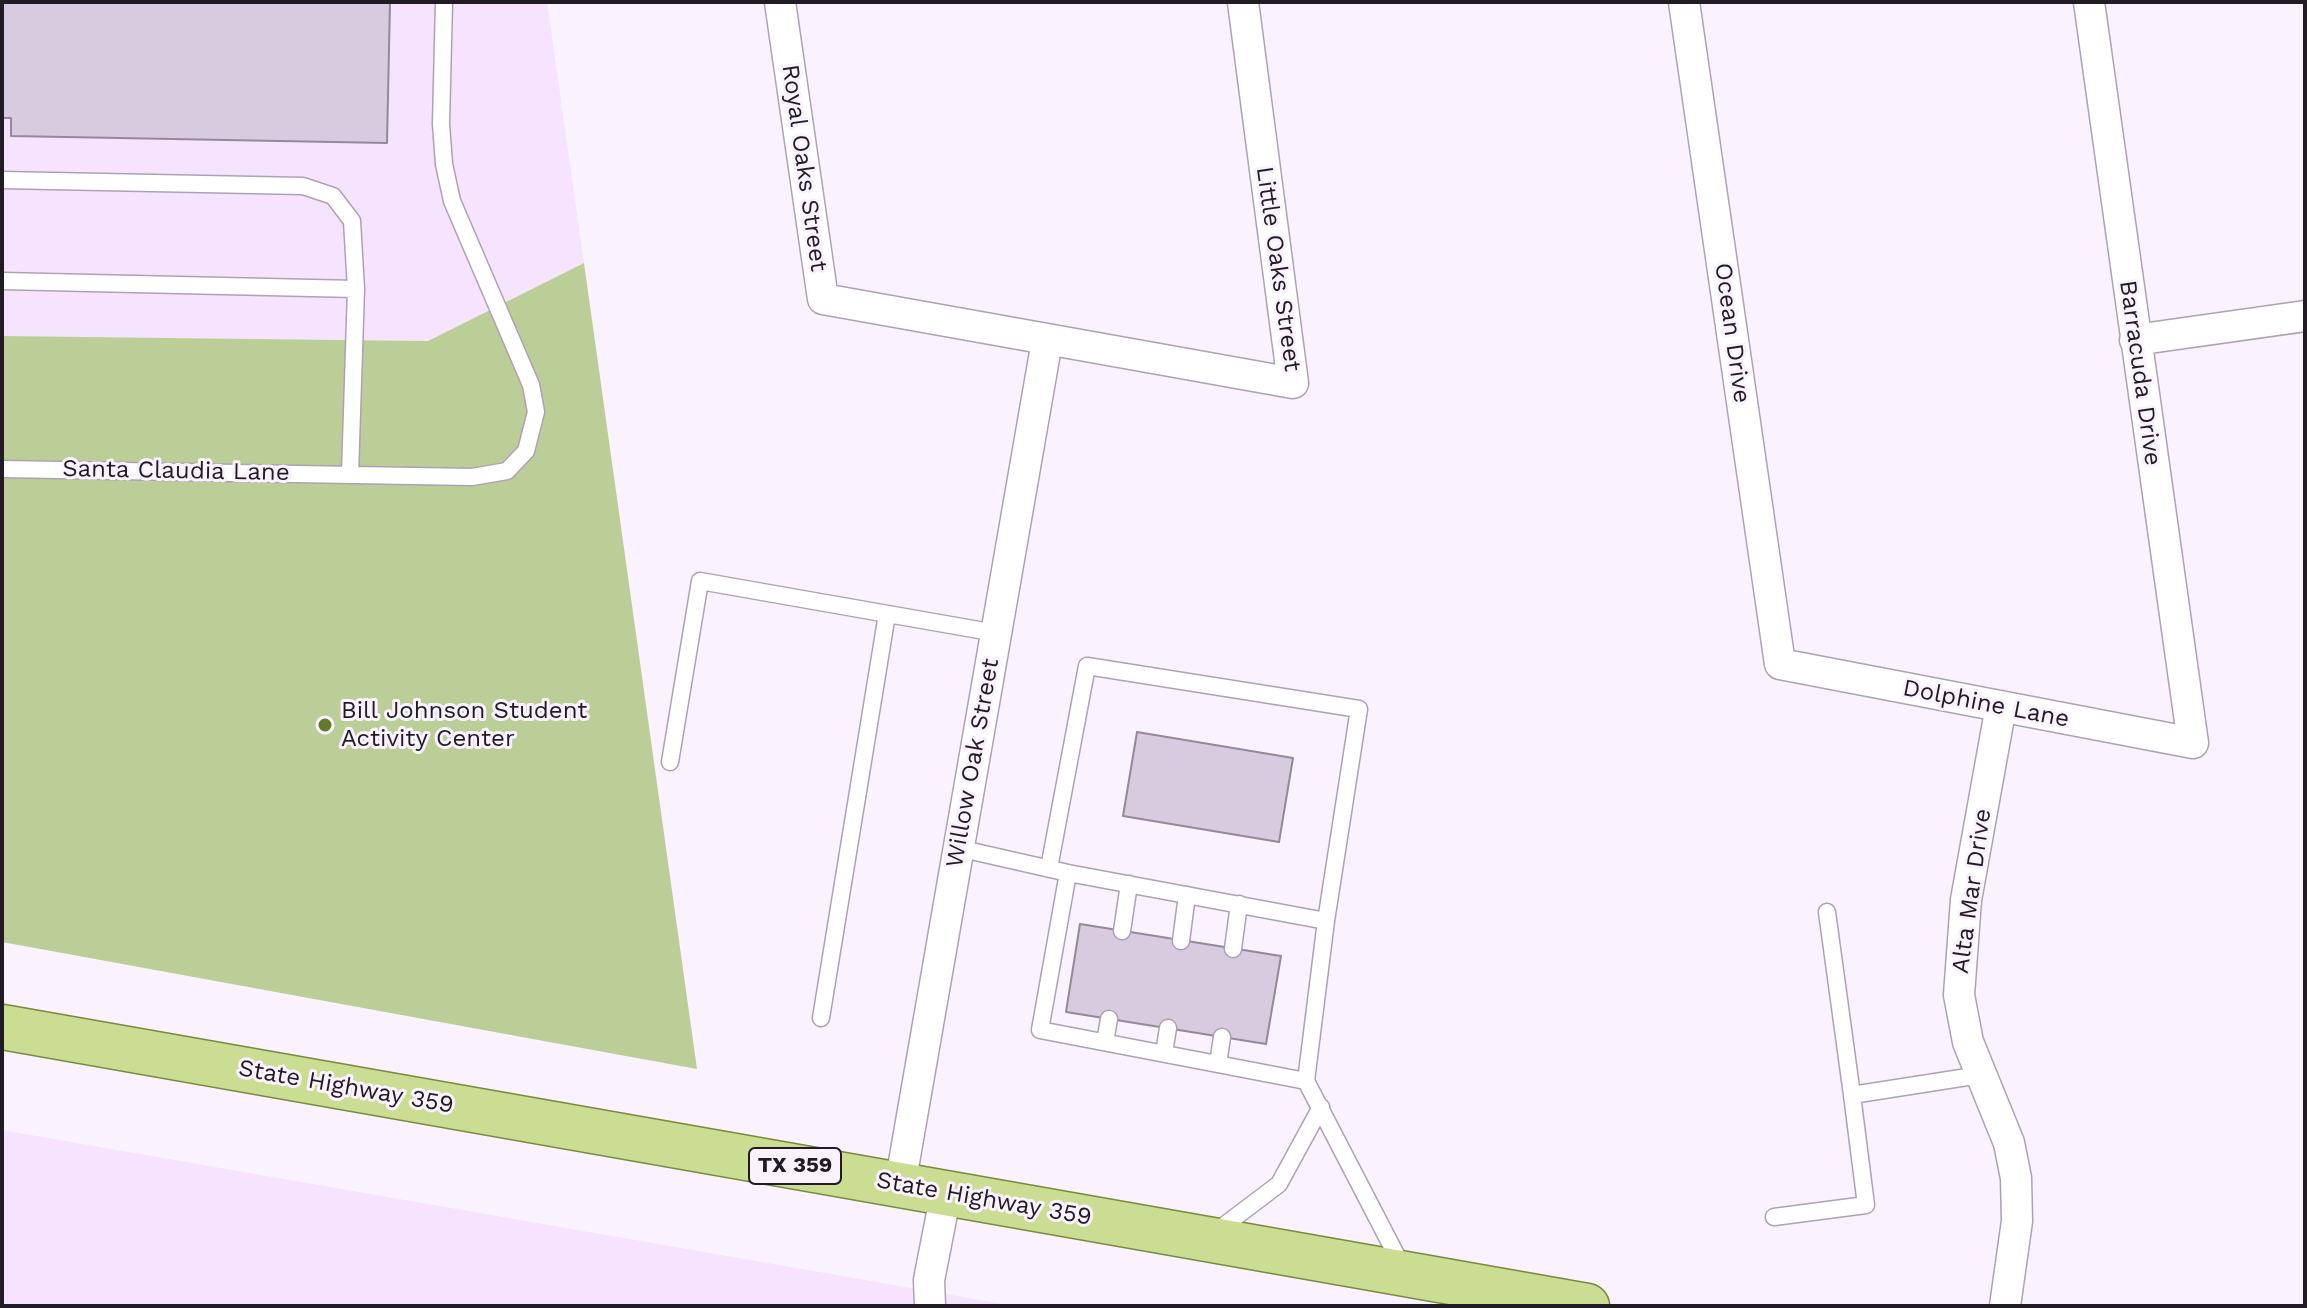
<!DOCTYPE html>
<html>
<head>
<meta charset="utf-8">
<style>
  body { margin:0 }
  #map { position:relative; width:2307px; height:1308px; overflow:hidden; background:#faf2fe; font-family:"Work Sans",sans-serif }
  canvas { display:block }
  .frame { position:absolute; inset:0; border:4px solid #211c23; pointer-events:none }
</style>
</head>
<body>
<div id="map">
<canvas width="2307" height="1308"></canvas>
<div class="frame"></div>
</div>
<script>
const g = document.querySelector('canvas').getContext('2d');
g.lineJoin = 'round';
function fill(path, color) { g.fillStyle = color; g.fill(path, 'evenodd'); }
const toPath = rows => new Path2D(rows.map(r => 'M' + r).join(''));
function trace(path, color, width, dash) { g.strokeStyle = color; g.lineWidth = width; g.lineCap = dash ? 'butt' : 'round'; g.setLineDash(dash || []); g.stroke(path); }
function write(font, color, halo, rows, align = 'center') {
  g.font = font + ' "Work Sans",sans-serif'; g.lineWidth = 6; g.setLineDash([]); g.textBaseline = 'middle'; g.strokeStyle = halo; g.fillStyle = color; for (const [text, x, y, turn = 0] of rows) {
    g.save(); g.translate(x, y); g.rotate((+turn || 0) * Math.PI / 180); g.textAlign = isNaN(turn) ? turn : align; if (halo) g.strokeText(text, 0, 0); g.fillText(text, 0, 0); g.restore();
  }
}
fill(toPath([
  [2,2,547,2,584,263,428,341,2,336],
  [2,1130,1015,1306,2,1306]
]), '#f6e4fe');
fill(toPath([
  [584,263,697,1069,2,942,2,336,428,341]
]), '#bcce97');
const building = toPath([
  [2,2,390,2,387,143,11,136,11,118,2,118,2,2],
  [1137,732,1293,758,1279,842,1123,816,1137,732],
  [1080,924,1281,956,1266,1044,1066,1012,1080,924]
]);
fill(building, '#d9cbdf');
trace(building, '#95889a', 2);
const service = toPath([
  [2,180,303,186,333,196,352,221,356,289,350,474],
  [2,281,356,289],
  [2,469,472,477,507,471,526,451,536,412,531,385,452,201,444,164,441,124,444,2],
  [670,762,700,581,996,633],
  [958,848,1068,873,1326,921,1306,1081,1040,1030,1068,873],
  [1049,868,1087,666,1359,709,1326,921],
  [1827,912,1852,1095],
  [1122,931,1129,884],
  [1181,941,1187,895],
  [1233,949,1239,904],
  [821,1018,887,614],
  [1105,1042,1109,1019],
  [1164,1053,1168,1028],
  [1218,1064,1222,1037],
  [1306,1081,1402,1266],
  [1774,1217,1866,1205,1852,1095,1980,1075],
  [1213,1234,1279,1184,1321,1107]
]);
const minor = toPath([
  [780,2,823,299,1293,383,1243,2],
  [1684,2,1780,664,2193,743,2089,2],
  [2135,340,2305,316],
  [2001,706,1966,900,1959,995,1968,1042,2009,1143,2016,1178,2017,1221,2005,1306],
  [900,1185,1047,341],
  [930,1306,929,1280,946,1193]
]);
const primary = toPath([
  [2,1027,1587,1306]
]);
trace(service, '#aea1b4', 19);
trace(minor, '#aea1b4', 33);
trace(primary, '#778b3c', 47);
trace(service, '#fff', 16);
trace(minor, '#fff', 30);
trace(primary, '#cadd92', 44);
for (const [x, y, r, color] of [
  [325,725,8,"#647929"]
]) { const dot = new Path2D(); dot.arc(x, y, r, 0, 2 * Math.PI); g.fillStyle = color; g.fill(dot); trace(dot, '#faf2fe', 3); }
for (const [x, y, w] of [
  [795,1166,92]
]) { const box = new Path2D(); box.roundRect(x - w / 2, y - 18, w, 36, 6); g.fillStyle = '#faf2fe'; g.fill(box); trace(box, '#211c23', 2); }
write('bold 22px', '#211c23', null, [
  ["TX 359",795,1166]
]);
write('24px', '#211c23', '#faf2fe', [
  ["Royal Oaks Street",804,168,82],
  ["Little Oaks Street",1278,269,82],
  ["Ocean Drive",1732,333,82],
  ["Barracuda Drive",2140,373,82],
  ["Santa Claudia Lane",176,471,1],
  ["Dolphine Lane",1986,704,11],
  ["Willow Oak Street",973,763,-80],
  ["Alta Mar Drive",1972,891,-82],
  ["State Highway 359",346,1087,10],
  ["State Highway 359",984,1199,10]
]);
write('24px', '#211c23', '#faf2fe', [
  ["Bill Johnson Student",341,711],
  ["Activity Center",341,739]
], 'left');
</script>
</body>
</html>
